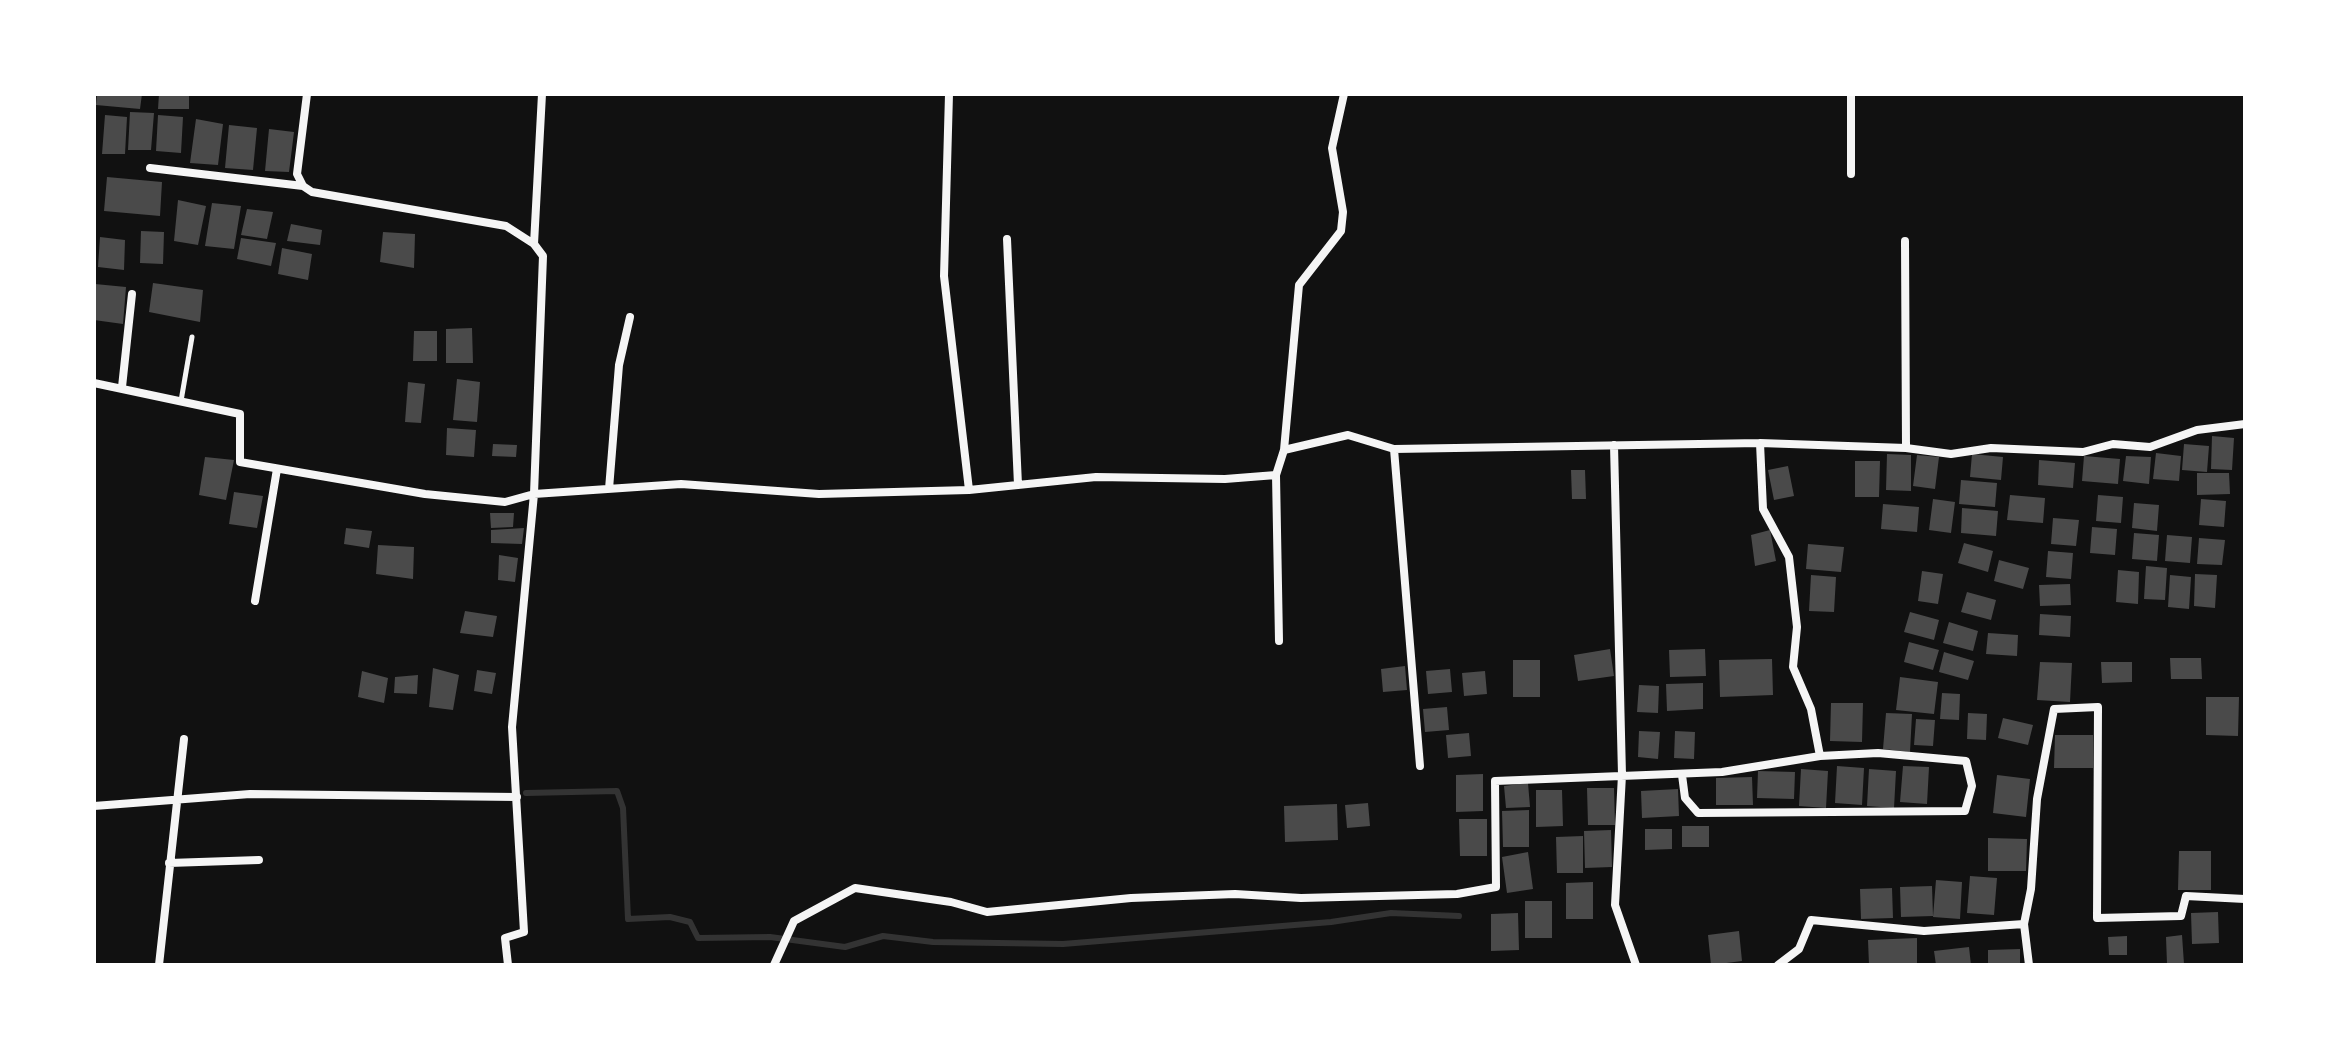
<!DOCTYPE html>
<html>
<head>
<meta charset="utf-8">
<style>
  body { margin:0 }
  #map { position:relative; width:2339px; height:1059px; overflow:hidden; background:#111; font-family:Lato,sans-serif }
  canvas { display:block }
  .frame { position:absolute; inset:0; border:96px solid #fff; pointer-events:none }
</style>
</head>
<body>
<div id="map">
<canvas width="2339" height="1059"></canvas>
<div class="frame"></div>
</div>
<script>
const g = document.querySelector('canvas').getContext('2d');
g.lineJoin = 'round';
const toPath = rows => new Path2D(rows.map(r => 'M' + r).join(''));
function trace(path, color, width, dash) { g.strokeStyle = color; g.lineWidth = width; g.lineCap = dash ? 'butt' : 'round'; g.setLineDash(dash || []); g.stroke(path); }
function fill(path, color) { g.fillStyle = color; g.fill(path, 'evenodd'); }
trace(toPath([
  [526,793,617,791,623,808,628,919,670,917,690,922,698,938,770,937,845,947,883,936,933,942,1063,944,1331,922,1391,913,1459,916]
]), '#333', 6);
fill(toPath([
  [97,94,142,94,140,109,96,105],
  [159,94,189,94,189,109,158,109],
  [130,112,154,113,151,150,128,150],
  [105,115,127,117,125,154,102,154],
  [158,115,183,117,181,153,156,151],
  [196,119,223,124,218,165,190,163],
  [229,125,257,128,253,170,225,168],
  [269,129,294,132,289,172,265,171],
  [107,177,162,182,160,216,104,211],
  [178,200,206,206,198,245,174,241],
  [212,203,241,206,234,249,205,246],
  [247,209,273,212,267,239,241,235],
  [291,224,322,230,320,245,287,241],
  [141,231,164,232,163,264,140,263],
  [383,232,415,234,414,268,380,262],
  [100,237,125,240,124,270,98,267],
  [241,238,276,243,271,266,237,259],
  [282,248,312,254,308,280,278,274],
  [153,283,203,290,200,322,149,312],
  [95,284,126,287,123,324,94,320],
  [472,328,473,363,446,363,446,329],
  [414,331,437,331,437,361,413,361],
  [457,379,480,382,477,422,453,420],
  [408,382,425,384,421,423,405,422],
  [447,428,476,430,474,457,446,455],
  [2212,436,2234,438,2232,470,2211,469],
  [493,444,517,445,516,457,492,456],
  [2184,444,2209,446,2207,472,2182,470],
  [2156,453,2181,456,2179,481,2153,479],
  [1887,454,1911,455,1911,491,1886,490],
  [1972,454,2003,457,2001,480,1970,477],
  [1917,455,1939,457,1935,489,1913,486],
  [2084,456,2120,459,2118,484,2082,481],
  [2126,456,2151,457,2149,484,2123,481],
  [205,457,234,460,226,500,199,495],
  [2039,460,2075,463,2073,488,2038,485],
  [1855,461,1880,461,1879,497,1855,497],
  [1788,466,1794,496,1774,500,1768,470],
  [1571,470,1585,470,1586,499,1572,499],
  [2197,473,2229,473,2230,494,2197,495],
  [1961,480,1997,483,1995,507,1959,504],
  [234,492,263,496,257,528,229,524],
  [2010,495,2045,498,2043,523,2007,520],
  [2098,495,2123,497,2121,523,2096,521],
  [1933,499,1955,502,1951,533,1929,530],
  [2201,499,2226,501,2224,527,2199,525],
  [2134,503,2159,505,2157,531,2132,528],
  [1883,504,1919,507,1917,532,1881,529],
  [1962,508,1998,511,1996,536,1961,533],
  [490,513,514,513,513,527,491,528],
  [2053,518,2079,520,2076,546,2051,544],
  [2092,527,2117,529,2115,555,2090,553],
  [346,528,372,531,369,548,344,544],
  [524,528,522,544,491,543,491,530],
  [1770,530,1776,561,1755,566,1751,535],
  [2134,533,2159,535,2157,561,2132,559],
  [2167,535,2192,537,2190,563,2165,561],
  [2199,538,2225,540,2222,565,2197,564],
  [1964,543,1993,551,1988,572,1958,563],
  [1808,544,1844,547,1841,572,1806,569],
  [378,545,414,547,413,579,376,574],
  [2048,551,2073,553,2071,579,2046,577],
  [499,555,518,558,515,582,498,580],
  [1999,560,2029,568,2023,589,1994,581],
  [2146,566,2167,568,2165,600,2144,599],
  [2118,570,2139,572,2138,604,2116,602],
  [1922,571,1943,574,1938,604,1918,601],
  [2195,574,2217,575,2215,608,2194,606],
  [1811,575,1836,577,1834,612,1809,611],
  [2170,575,2191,577,2189,609,2168,607],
  [2070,584,2071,605,2040,606,2039,585],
  [1967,592,1996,600,1991,620,1961,612],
  [465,611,497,616,493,637,460,633],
  [1910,612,1939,620,1934,640,1904,632],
  [2040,614,2071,616,2070,637,2039,635],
  [1949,622,1978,631,1973,651,1943,643],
  [1988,633,2018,635,2017,656,1986,654],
  [1909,642,1939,650,1933,670,1904,662],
  [1610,649,1614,676,1578,681,1574,655],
  [1705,649,1706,676,1670,677,1669,650],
  [1944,652,1974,661,1968,680,1939,672],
  [2170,658,2201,658,2202,679,2171,679],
  [1772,659,1773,695,1720,697,1719,660],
  [1513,660,1540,660,1540,697,1513,697],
  [2040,662,2072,663,2070,702,2037,700],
  [2101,662,2132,662,2132,682,2102,683],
  [1405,666,1407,690,1383,692,1381,669],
  [433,668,459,675,453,710,429,707],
  [1450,669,1452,692,1428,694,1426,671],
  [477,670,496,673,492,694,474,691],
  [362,671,388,678,384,703,358,697],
  [1485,671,1487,694,1464,696,1462,673],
  [418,675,417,694,394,693,395,677],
  [1900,677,1938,682,1934,714,1896,710],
  [1703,683,1703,709,1667,711,1666,684],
  [1639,685,1659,686,1658,713,1637,712],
  [1942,693,1960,694,1959,720,1940,719],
  [2206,697,2239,697,2238,736,2206,735],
  [1831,703,1863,703,1862,742,1830,741],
  [1447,707,1449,730,1425,732,1423,709],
  [1886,713,1912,714,1910,752,1883,749],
  [1968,713,1987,714,1986,740,1967,739],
  [2003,718,2033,725,2028,745,1998,738],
  [1916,719,1935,720,1933,746,1914,745],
  [1639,731,1660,732,1658,759,1638,757],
  [1675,731,1695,732,1694,759,1674,758],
  [1469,733,1471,756,1448,758,1446,735],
  [2055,735,2093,735,2093,768,2054,768],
  [1837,766,1864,768,1862,805,1835,803],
  [1903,766,1929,767,1927,804,1900,802],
  [1801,769,1828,771,1826,808,1799,806],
  [1869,769,1896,771,1894,808,1867,806],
  [1758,771,1795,772,1794,799,1757,798],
  [1483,774,1483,811,1456,812,1456,775],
  [1997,775,2030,779,2026,817,1993,813],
  [1752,777,1753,805,1716,805,1716,778],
  [1528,783,1530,807,1506,808,1504,786],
  [1587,788,1614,788,1615,825,1588,825],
  [1678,789,1679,816,1642,818,1641,791],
  [1536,790,1562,790,1563,826,1536,827],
  [1368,803,1370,826,1347,828,1345,805],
  [1337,804,1338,840,1285,842,1284,806],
  [1529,810,1529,847,1503,847,1502,811],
  [1459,819,1487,819,1487,856,1460,856],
  [1682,826,1709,826,1709,847,1682,847],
  [1645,829,1672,829,1672,849,1645,850],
  [1611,830,1612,867,1585,868,1584,831],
  [1583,836,1583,873,1557,873,1556,837],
  [1988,838,2027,839,2026,871,1988,871],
  [2179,851,2211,851,2211,890,2178,890],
  [1528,852,1533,889,1507,893,1502,857],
  [1970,876,1997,878,1994,915,1967,913],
  [1936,880,1962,882,1960,919,1933,917],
  [1593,882,1593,919,1566,919,1566,883],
  [1932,886,1933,916,1901,917,1900,887],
  [1892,888,1893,918,1861,919,1860,889],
  [1525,901,1552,901,1552,938,1525,938],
  [2218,912,2219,943,2192,944,2191,913],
  [1518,913,1519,950,1491,951,1491,914],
  [1739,931,1742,961,1711,965,1708,935],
  [2182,935,2184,964,2167,964,2166,937],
  [2127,936,2127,955,2109,955,2108,937],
  [1917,938,1917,964,1869,965,1868,940],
  [1969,947,1971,965,1936,965,1934,951],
  [2020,949,2020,965,1988,965,1988,950]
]), '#4a4a4a');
trace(toPath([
  [181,401,192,337]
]), '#f5f5f5', 5);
trace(toPath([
  [307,94,297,174,303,186,312,192,506,226,534,244,543,256,534,494,512,727,524,932,505,938,508,965],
  [949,94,944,276,969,490],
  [1851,94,1851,174],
  [150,168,303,186],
  [1007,239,1018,485],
  [1905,241,1906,448],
  [534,244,542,94],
  [94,383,240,414,240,462,425,494,505,502,534,494,681,484,819,494,969,490,1096,477,1225,479,1276,475,1284,450,1348,435,1394,449,1760,443],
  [122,387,132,294],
  [1614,445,1622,775,1615,905,1636,965],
  [1394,449,1420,766],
  [1284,450,1299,285,1341,231,1343,212,1332,148,1344,94],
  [1276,475,1279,641],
  [609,489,619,365,630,317],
  [255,601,277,469],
  [1682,775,1685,798,1698,813,1965,811,1972,786,1966,761,1878,753,1820,756],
  [94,806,250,794,517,797],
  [169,863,259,860],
  [159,965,184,739],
  [774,965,794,921,855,888,951,902,987,912,1131,898,1235,894,1301,898,1457,894,1496,887,1495,781,1722,772,1820,756,1811,709,1793,667,1797,627,1789,557,1763,509,1760,443,1906,448,1951,454,1991,448,2083,452,2113,444,2150,447,2197,430,2245,424],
  [1778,965,1799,949,1811,920,1924,931,2024,924],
  [2029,965,2024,924,2031,889,2037,799,2054,709,2098,707,2097,918,2181,916,2186,896,2245,899]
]), '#f5f5f5', 8);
</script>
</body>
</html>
